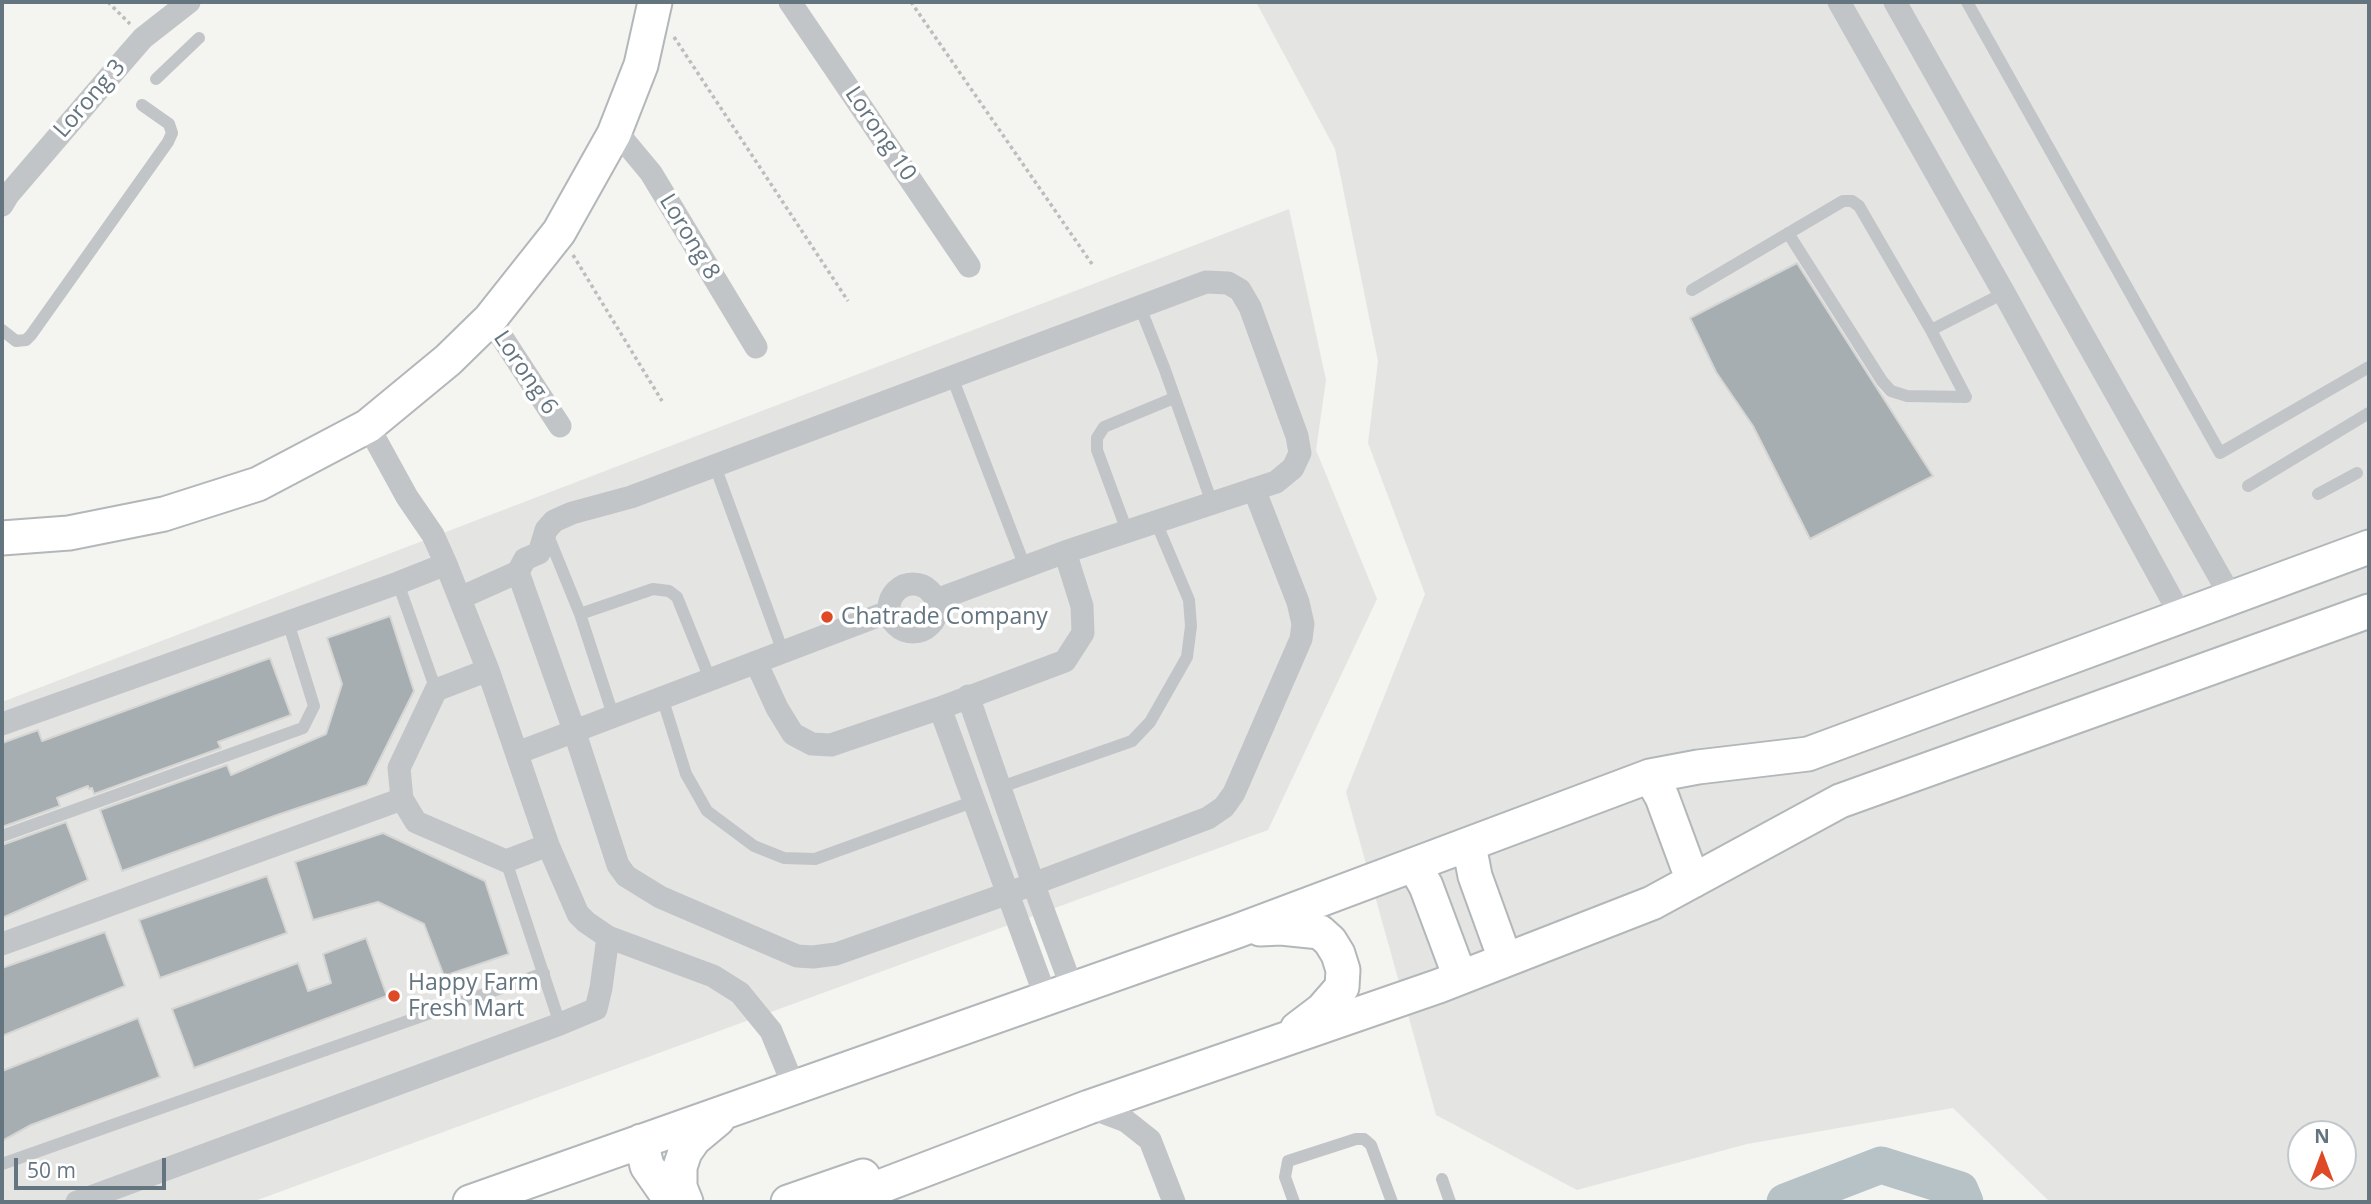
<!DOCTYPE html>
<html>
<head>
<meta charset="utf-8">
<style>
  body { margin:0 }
  #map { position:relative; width:2371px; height:1204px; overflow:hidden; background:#f4f4f0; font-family:"Open Sans",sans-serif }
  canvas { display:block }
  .frame { position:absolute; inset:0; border:4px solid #647580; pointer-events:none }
  .north { position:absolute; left:2287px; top:1120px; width:70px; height:70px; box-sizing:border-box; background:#fff; border:2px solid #c1c8cc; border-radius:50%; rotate:0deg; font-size:19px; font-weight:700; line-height:28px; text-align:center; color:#647580 }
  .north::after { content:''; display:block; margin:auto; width:24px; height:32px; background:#de4926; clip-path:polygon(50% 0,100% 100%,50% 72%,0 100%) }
  .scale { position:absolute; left:14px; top:1158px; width:152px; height:32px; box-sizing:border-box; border:4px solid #647580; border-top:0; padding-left:9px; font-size:21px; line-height:24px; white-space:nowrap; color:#647580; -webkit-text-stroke:5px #fff; paint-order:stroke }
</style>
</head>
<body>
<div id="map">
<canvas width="2371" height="1204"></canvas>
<div class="frame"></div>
<div class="north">N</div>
<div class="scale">50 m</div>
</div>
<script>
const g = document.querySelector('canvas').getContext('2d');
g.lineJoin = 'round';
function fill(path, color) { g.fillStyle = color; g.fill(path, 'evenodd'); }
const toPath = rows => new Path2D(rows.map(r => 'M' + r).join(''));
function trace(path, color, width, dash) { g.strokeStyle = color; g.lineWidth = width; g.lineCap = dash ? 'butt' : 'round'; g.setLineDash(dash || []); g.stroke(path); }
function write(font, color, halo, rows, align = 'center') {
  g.font = font + ' "Open Sans",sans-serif'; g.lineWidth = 7; g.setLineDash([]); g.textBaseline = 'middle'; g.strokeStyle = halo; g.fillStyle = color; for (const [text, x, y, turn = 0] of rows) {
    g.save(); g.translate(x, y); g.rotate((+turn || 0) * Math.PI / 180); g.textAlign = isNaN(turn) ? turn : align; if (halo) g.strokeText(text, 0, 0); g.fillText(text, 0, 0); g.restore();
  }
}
fill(toPath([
  [1256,2,2369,2,2369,1202,2050,1202,1953,1108,1747,1144,1577,1190,1436,1115,1346,792,1425,594,1368,443,1378,361,1335,149],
  [2301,1134,2343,1134,2343,1176,2301,1176],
  [1289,209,1326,380,1316,450,1377,599,1268,830,252,1202,2,1202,2,702]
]), '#e4e5e3');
trace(toPath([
  [1785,1202,1881,1165,1960,1190,1965,1202]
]), '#b6c2c6', 37);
const building = toPath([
  [1797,263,1933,476,1810,539,1753,426,1716,372,1690,318,1797,263],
  [390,616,414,691,367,785,277,815,122,871,100,810,227,765,231,775,326,734,342,684,327,638,390,616],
  [270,658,291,715,218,742,221,748,94,794,92,788,89,789,88,786,57,798,60,806,2,827,2,743,38,730,42,741,270,658],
  [66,822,88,880,2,918,2,845,66,822],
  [383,833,485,881,509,954,444,976,424,924,378,902,313,920,295,862,383,833],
  [267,876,287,933,160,978,139,920,267,876],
  [105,932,125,986,2,1036,2,968,105,932],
  [366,938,387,996,194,1068,172,1009,298,963,308,991,331,983,323,954,366,938],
  [138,1018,160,1077,31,1125,2,1141,2,1071,138,1018]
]);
fill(building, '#a6aeb2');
trace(building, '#d5d5d3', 2);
const secondary = toPath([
  [2,538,69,533,164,514,258,484,368,426,448,360,490,319,559,232,614,134,641,65,655,2],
  [1650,776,1662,797,1693,881],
  [1469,845,1475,876,1505,959],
  [1414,865,1426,886,1460,977],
  [1260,929,1281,928,1320,932,1330,941,1338,954,1343,970,1342,987,1322,1010,1297,1029],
  [641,1141,647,1166,672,1202],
  [470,1202,1237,931,1650,776,1698,767,1808,754,2369,547],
  [686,1202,680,1187,680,1167,685,1152,694,1139,718,1119],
  [788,1202,863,1176],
  [840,1202,1089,1107,1439,986,1652,903,1840,801,2369,611]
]);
trace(secondary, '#b2b7ba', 37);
trace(toPath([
  [108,2,130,24],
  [911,2,1094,267],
  [674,37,848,301],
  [573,255,662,401]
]), '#bbbdbf', 3.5, [3.5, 3.5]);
trace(toPath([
  [1967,2,2220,453,2369,367],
  [156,79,199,38],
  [1788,233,1882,381,1891,391,1907,396,1966,397,1931,330],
  [1692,290,1843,201,1852,201,1859,206,1931,330,2004,293],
  [1140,307,1165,370,1212,503],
  [2,330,16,341,26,340,31,335,168,142,172,133,169,124,142,105],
  [952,377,1025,567],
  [715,466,783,652],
  [2248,486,2369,413],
  [2318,494,2357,473],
  [1127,531,1097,450,1097,438,1104,427,1174,398],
  [547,533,580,614],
  [398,583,436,690],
  [662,697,686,774,707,811,754,846,784,858,815,859,975,801],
  [613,715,580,614,653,589,669,591,677,597,710,679],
  [1001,787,1132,741,1150,722,1187,657,1191,626,1189,600,1156,522],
  [2,836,303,728,314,706,288,622],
  [506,861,560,1024],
  [2,1164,544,973],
  [1442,1179,1450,1202],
  [1294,1202,1285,1177,1288,1161,1356,1139,1364,1139,1371,1145,1392,1202]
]), '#c2c5c8', 12);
trace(toPath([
  [790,2,969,266],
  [1839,2,2004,293,2181,616],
  [1895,2,2231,597],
  [614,134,626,143,651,173,756,347],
  [2,205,8,195,129,54,143,38,189,2],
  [490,319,560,426],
  [518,572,574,730,618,865,626,876,660,897,797,956,813,957,836,954,1009,893,1208,818,1224,807,1234,793,1301,639,1303,624,1298,602,1254,489],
  '889 608a24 24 0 1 1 48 0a24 24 0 1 1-48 0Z',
  [460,598,518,572,525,559,539,553,546,530,554,521,572,513,631,497,1206,282,1228,283,1240,290,1250,307,1297,436,1300,453,1293,468,1276,482,1065,552,936,600],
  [756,662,777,708,793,734,812,744,831,745,940,708,1065,661,1083,633,1082,606,1065,552],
  [488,670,436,690,399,768,402,799,416,822,506,861,548,845],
  [968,696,1033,883,1072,988],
  [940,708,1046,998],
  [2,724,398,583,446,564],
  [517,753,888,612],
  [608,937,713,976,740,993,771,1031,794,1087],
  [2,944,402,799],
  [1089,1107,1126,1121,1150,1140,1174,1202],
  [77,1202,560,1024,596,1009,601,988,608,937,586,922,578,914,548,845,488,670,446,564,433,535,407,497,368,426]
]), '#c2c5c8', 23);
trace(secondary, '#fff', 33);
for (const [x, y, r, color] of [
  [827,617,7,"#de4926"],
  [394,996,7,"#de4926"]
]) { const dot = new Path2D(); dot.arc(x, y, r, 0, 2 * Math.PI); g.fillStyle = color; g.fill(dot); trace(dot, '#fff', 2.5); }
write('23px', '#647580', '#fff', [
  ["Lorong 3",90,99,-49],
  ["Lorong 10",880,134,56],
  ["Lorong 8",689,237,59],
  ["Lorong 6",525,373,56]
]);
write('23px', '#647580', '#fff', [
  ["Chatrade Company",841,617],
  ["Happy Farm",408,983],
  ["Fresh Mart",408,1009]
], 'left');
</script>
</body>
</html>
